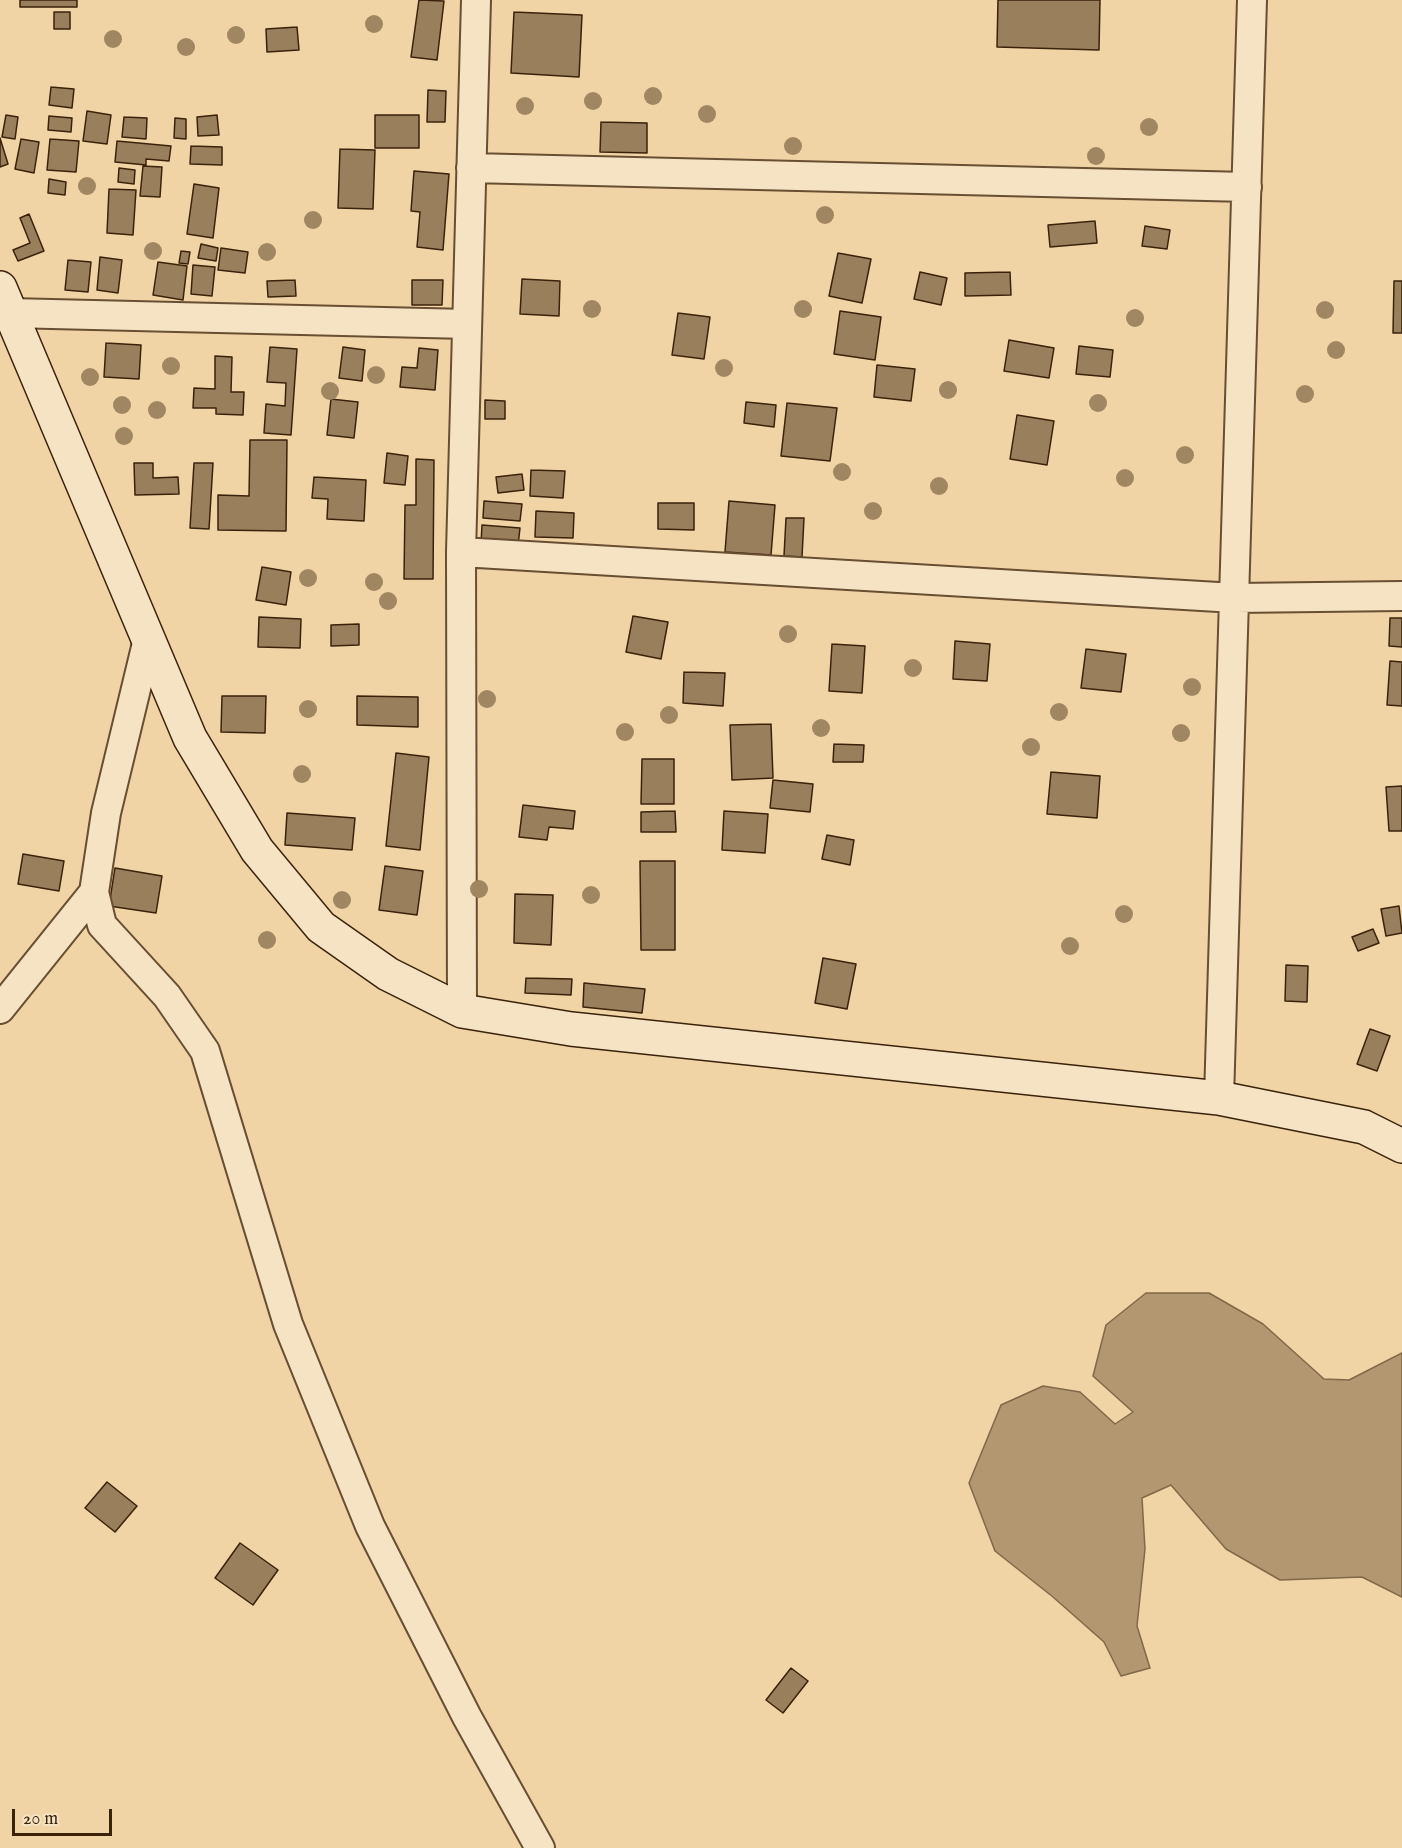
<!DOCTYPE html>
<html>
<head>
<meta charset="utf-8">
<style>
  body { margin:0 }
  #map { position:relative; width:1402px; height:1848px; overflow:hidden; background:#f0d4a5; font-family:"IM FELL English",serif }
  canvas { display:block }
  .scale { position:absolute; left:12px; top:1809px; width:100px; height:27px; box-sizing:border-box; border:3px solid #3b220b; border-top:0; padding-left:8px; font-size:18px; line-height:21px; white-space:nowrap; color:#3b220b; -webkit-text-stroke:4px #f5e3c4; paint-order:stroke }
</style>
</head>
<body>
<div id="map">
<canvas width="1402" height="1848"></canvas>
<div class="scale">20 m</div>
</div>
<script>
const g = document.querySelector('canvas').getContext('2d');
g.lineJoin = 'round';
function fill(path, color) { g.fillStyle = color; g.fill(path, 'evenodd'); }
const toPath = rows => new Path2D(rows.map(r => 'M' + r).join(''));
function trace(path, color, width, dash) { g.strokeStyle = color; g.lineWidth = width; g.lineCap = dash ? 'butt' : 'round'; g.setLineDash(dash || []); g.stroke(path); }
const water = toPath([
  [1146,1293,1209,1293,1263,1324,1324,1379,1349,1380,1402,1353,1402,1597,1362,1577,1280,1580,1226,1549,1171,1485,1142,1498,1145,1549,1137,1626,1150,1668,1121,1676,1104,1642,1053,1597,995,1551,969,1483,1001,1405,1043,1386,1080,1392,1115,1424,1133,1412,1093,1376,1106,1325,1146,1293]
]);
fill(water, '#b29771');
trace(water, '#826848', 1.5);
const building = toPath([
  [20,0,77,0,77,7,20,7,20,0],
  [419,0,444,1,437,60,411,57,419,0],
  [998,0,1100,0,1099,50,997,47,998,0],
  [54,12,70,12,70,29,54,29,54,12],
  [514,12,582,15,579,77,511,73,514,12],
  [297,27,299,50,267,52,266,29,297,27],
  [51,87,74,89,72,108,49,105,51,87],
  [428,90,446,91,445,122,427,122,428,90],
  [87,111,111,115,107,144,83,141,87,111],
  [6,115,18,117,15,139,2,137,6,115],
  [217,115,219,135,198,136,197,117,217,115],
  [375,115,419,115,419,148,375,148,375,115],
  [49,116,72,118,71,132,48,130,49,116],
  [124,117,147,118,146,139,122,137,124,117],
  [175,118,186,119,186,139,174,138,175,118],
  [601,122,647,123,647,153,600,152,601,122],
  [0,138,8,164,0,167,0,138],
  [21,139,39,142,34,173,15,169,21,139],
  [50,139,79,141,76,172,47,170,50,139],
  [117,141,171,146,169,161,146,159,146,165,115,162,117,141],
  [191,146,222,147,222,165,190,164,191,146],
  [340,149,375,150,373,209,338,208,340,149],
  [143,166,162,167,160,197,140,196,143,166],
  [119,168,135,170,134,184,118,182,119,168],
  [414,171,449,174,443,250,417,247,420,212,411,211,414,171],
  [49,179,66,182,65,195,48,193,49,179],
  [194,184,219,188,213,238,187,234,194,184],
  [109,189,136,190,133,235,107,233,109,189],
  [29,214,44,251,18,261,13,250,30,243,20,218,29,214],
  [1095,221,1097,243,1050,247,1048,225,1095,221],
  [1145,226,1170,230,1167,249,1142,246,1145,226],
  [201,244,218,248,216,261,198,258,201,244],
  [221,248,248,252,245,273,218,270,221,248],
  [181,251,190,252,188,264,179,263,181,251],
  [838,253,871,259,862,303,829,296,838,253],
  [100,257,122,260,118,293,97,290,100,257],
  [68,260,91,262,88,292,65,290,68,260],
  [158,262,187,266,183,300,153,295,158,262],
  [193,265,215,267,212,296,191,294,193,265],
  [920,272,947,278,941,305,914,299,920,272],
  [1010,272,1011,295,965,296,965,273,1010,272],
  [522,279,560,281,559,316,520,314,522,279],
  [295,280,296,296,268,297,267,281,295,280],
  [412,280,443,280,442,305,412,305,412,280],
  [1394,281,1402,281,1402,333,1393,333,1394,281],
  [840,311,881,317,875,360,834,354,840,311],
  [678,313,710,317,704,359,672,355,678,313],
  [1009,340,1054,348,1049,378,1004,371,1009,340],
  [106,343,141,345,139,379,104,377,106,343],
  [1079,346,1113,350,1110,377,1076,374,1079,346],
  [270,347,297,349,291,435,264,433,266,404,285,406,286,383,267,382,270,347],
  [343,347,365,350,362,381,339,378,343,347],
  [419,348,438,350,435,390,400,387,402,367,417,368,419,348],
  [215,356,232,357,231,392,244,392,243,415,216,414,216,408,193,408,194,388,215,389,215,356],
  [877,365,915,369,911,401,874,397,877,365],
  [331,399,358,402,354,438,327,435,331,399],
  [485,400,505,401,505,419,485,419,485,400],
  [746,402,776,405,774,427,744,423,746,402],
  [787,403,837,408,830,461,781,456,787,403],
  [1017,415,1054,421,1047,465,1010,459,1017,415],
  [250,440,287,440,286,531,218,530,218,495,249,496,250,440],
  [387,453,408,456,405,485,384,483,387,453],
  [416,459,434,460,433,579,404,579,405,505,416,505,416,459],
  [134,463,153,463,153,478,178,477,179,494,135,495,134,463],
  [194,463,213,463,209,529,190,528,194,463],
  [531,470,565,471,563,498,530,496,531,470],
  [522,474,524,490,498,493,496,477,522,474],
  [314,477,366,480,364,521,327,519,328,499,312,498,314,477],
  [484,501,522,504,520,521,483,518,484,501],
  [729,501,775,505,771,555,725,552,729,501],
  [658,503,694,503,694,530,658,529,658,503],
  [536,511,574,513,573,538,535,537,536,511],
  [786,518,804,518,802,557,784,556,786,518],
  [482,525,520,528,518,546,481,543,482,525],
  [262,567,291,572,286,605,256,600,262,567],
  [633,616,668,622,661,659,626,652,633,616],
  [259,617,301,619,300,648,258,647,259,617],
  [1390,618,1402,618,1402,647,1389,646,1390,618],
  [359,624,359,645,331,646,331,625,359,624],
  [955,641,990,644,987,681,953,679,955,641],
  [832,644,865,646,862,693,829,691,832,644],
  [1086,649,1126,654,1121,692,1081,688,1086,649],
  [1390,661,1402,662,1402,706,1387,705,1390,661],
  [684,672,725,673,723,706,683,703,684,672],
  [222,696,266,696,265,733,221,732,222,696],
  [357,696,418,697,418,727,357,725,357,696],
  [771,724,773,778,732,780,730,725,771,724],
  [834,744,864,745,863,762,833,762,834,744],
  [396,753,429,757,420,850,386,846,396,753],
  [642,759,674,759,674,804,641,804,642,759],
  [1051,772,1100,776,1097,818,1047,814,1051,772],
  [773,780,813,784,810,812,770,808,773,780],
  [1402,786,1402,831,1389,831,1386,787,1402,786],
  [523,805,575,811,573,829,549,827,547,840,519,837,523,805],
  [675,811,676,832,641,832,641,812,675,811],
  [724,811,768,814,765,853,722,850,724,811],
  [287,813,355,818,352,850,285,845,287,813],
  [827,835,854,840,850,865,822,859,827,835],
  [23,854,64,861,59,891,18,884,23,854],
  [640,861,675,861,675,950,641,950,640,861],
  [385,866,423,871,417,915,379,910,385,866],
  [115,868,162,876,156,913,109,906,115,868],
  [515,894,553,895,551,945,514,943,515,894],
  [1399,906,1402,933,1386,936,1381,909,1399,906],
  [1373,929,1379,943,1358,951,1352,937,1373,929],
  [823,958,856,964,847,1009,815,1003,823,958],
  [1286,965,1308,966,1307,1002,1285,1001,1286,965],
  [526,978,572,979,571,995,525,993,526,978],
  [584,983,645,989,642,1013,583,1007,584,983],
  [1370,1029,1390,1036,1377,1071,1357,1064,1370,1029],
  [107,1482,137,1506,115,1532,85,1508,107,1482],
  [240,1543,278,1570,253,1605,215,1578,240,1543],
  [791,1668,808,1681,783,1713,766,1700,791,1668]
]);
fill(building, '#997f5b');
trace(building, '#3b220b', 1.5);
const street = toPath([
  [471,168,1247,187],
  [10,313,467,324],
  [461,552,1235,598,1402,596],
  [94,892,102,925,167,996,205,1051,288,1324,370,1526,467,1717,540,1848],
  [0,1009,94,892,106,813,148,639],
  [462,1011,461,552,476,0],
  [1219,1098,1252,0]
]);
const secondary = toPath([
  [0,288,190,738,257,850,321,927,388,974,462,1011,571,1029,1219,1098,1364,1127,1402,1146]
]);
trace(street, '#684e32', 32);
trace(secondary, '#3b220b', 36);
trace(street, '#f5e3c4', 28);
trace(secondary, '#f5e3c4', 33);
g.fillStyle = '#a18662';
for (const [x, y] of [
  [374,24],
  [236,35],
  [113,39],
  [186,47],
  [653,96],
  [593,101],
  [525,106],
  [707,114],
  [1149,127],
  [793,146],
  [1096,156],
  [87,186],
  [825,215],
  [313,220],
  [153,251],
  [267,252],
  [592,309],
  [803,309],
  [1325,310],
  [1135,318],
  [1336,350],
  [171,366],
  [724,368],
  [376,375],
  [90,377],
  [948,390],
  [330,391],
  [1305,394],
  [1098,403],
  [122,405],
  [157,410],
  [124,436],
  [1185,455],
  [842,472],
  [1125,478],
  [939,486],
  [873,511],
  [308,578],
  [374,582],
  [388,601],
  [788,634],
  [913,668],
  [1192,687],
  [487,699],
  [308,709],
  [1059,712],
  [669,715],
  [821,728],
  [625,732],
  [1181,733],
  [1031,747],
  [302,774],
  [479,889],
  [591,895],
  [342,900],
  [1124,914],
  [267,940],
  [1070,946]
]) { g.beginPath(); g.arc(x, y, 9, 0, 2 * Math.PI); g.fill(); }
</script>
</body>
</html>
